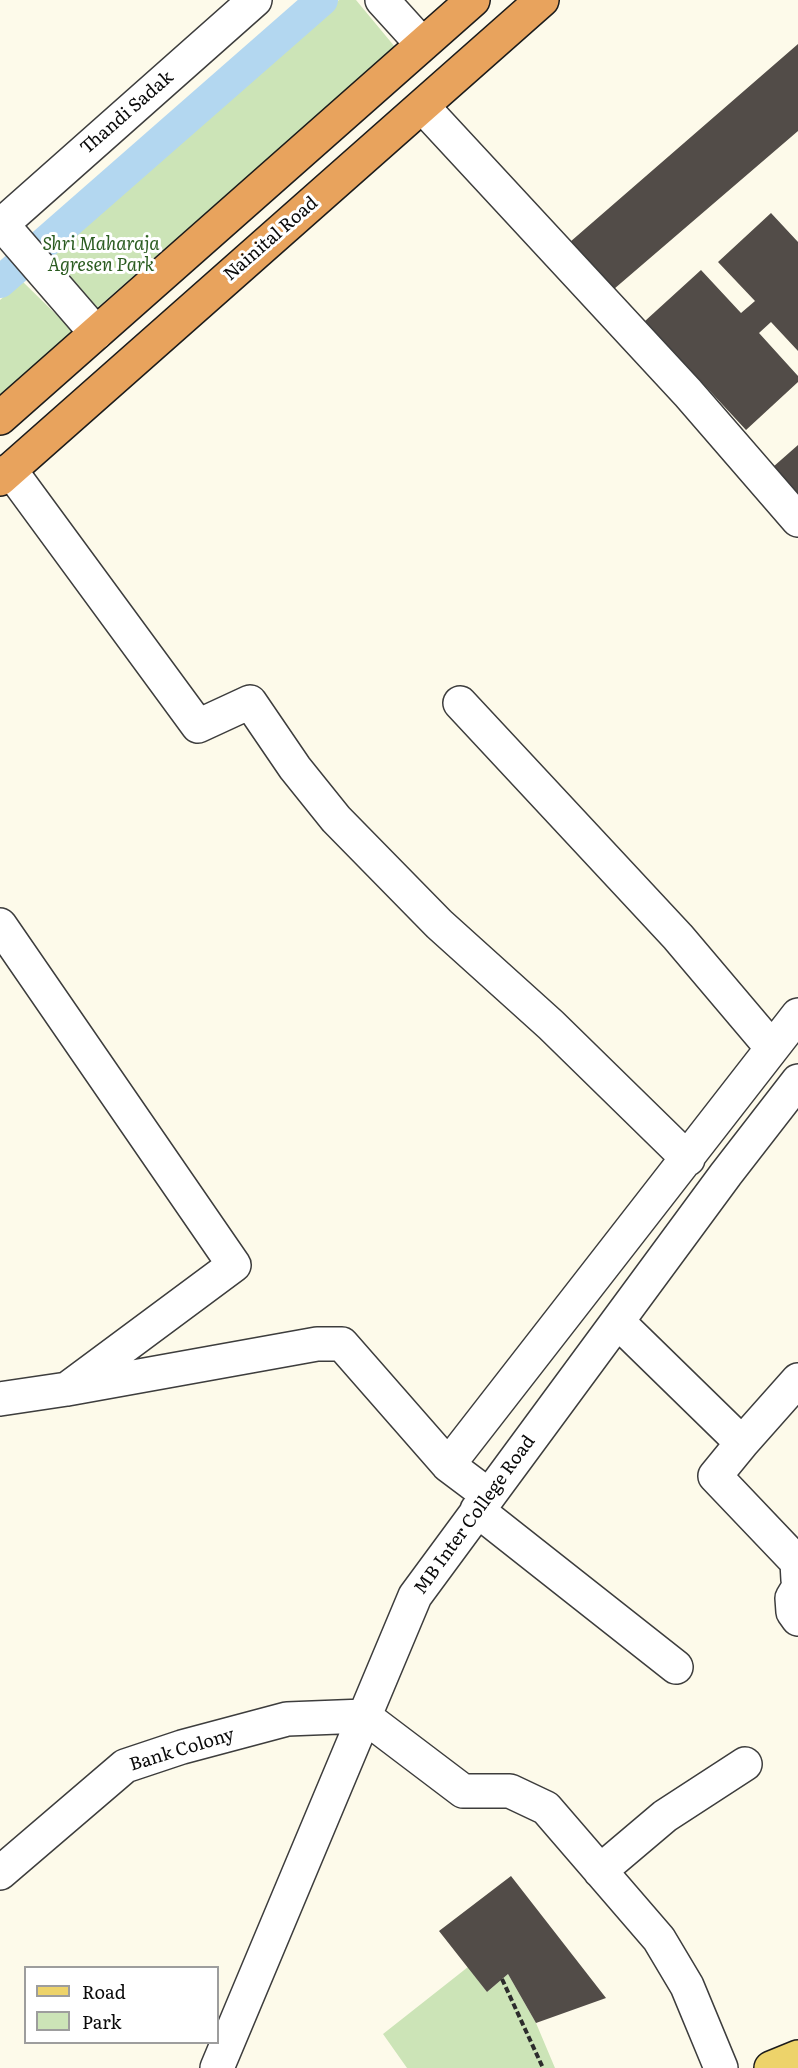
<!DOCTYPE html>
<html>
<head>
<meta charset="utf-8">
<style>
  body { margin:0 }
  #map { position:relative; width:798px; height:2068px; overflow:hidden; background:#fdfaea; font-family:Literata,serif }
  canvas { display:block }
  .legend { position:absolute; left:24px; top:1966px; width:195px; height:78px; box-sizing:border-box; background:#fff; border:2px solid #9d9d9d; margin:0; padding:8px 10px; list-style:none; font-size:18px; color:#0a0a0a }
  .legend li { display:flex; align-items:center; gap:12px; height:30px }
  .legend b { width:30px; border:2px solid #9d9d9d }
</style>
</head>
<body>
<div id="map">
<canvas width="798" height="2068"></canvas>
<ul class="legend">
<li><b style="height:8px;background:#edd36a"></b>Road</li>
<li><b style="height:16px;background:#cce4b7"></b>Park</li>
</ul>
</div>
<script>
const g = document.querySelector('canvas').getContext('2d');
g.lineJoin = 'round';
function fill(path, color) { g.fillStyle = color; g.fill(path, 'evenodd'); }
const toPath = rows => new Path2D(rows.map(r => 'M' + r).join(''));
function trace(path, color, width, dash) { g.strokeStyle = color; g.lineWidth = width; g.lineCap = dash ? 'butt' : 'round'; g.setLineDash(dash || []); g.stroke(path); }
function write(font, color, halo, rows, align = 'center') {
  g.font = font + ' Literata,serif'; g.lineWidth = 6; g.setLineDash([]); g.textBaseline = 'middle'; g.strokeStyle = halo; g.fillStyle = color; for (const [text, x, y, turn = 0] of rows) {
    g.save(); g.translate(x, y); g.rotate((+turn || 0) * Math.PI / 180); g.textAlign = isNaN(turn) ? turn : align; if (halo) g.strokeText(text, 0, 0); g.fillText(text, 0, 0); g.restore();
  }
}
fill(toPath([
  [339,0,356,0,395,47,97,308,48,253],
  [22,281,73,331,0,396,0,300],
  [468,1967,487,1992,508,1974,536,2023,555,2068,407,2068,383,2034]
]), '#cce4b7');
trace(toPath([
  [0,282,322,0]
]), '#b3d7f0', 32);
fill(toPath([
  [798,44,798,131,614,289,570,242],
  [771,213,798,242,798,351,771,322,759,333,798,376,798,382,746,430,645,321,701,270,741,313,755,301,718,262],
  [798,445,798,497,773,467],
  [511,1876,606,1998,536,2023,508,1974,487,1992,439,1931]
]), '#524c48');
const minor = toPath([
  [382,0,422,44],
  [423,107,688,393,798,520],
  [0,222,96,333],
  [0,226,255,0],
  [10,470,198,726,250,702,295,768,336,819,439,924,551,1025,688,1159],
  [460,703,678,937,772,1048],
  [0,925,234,1265,67,1389],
  [618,1322,742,1443,715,1476,797,1562,798,1580],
  [0,1399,67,1389,317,1344,342,1344,448,1465,488,1495],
  [742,1443,798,1380],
  [448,1465,798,1015],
  [477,1510,676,1667],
  [798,1588,792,1598,793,1612,798,1619],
  [600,1871,665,1816,745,1764],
  [0,1873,125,1766,182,1747,287,1719,364,1716,463,1791,510,1791,546,1808,659,1939,687,1986,721,2068],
  [217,2068,415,1596,726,1174,798,1081]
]);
const major = toPath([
  [771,2068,798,2057]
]);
const highway = toPath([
  [0,418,473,0],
  [0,479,542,0]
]);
trace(minor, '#3d3d3d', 36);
trace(major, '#1b1b1b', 36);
trace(highway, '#1b1b1b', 36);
trace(toPath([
  [502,1979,543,2068]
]), '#2c2c2c', 4, [6, 3]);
trace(minor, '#fff', 33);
trace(major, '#edd36a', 33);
trace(highway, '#e8a35d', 33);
write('18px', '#0a0a0a', '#fff', [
  ["Thandi Sadak",127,113,-41],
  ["Nainital Road",271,239,-41],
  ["MB Inter College Road",475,1515,-54],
  ["Bank Colony",182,1750,-17]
]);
write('italic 18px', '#2b5c21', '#fff', [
  ["Shri Maharaja",101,245],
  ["Agresen Park",101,266]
]);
</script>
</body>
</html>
